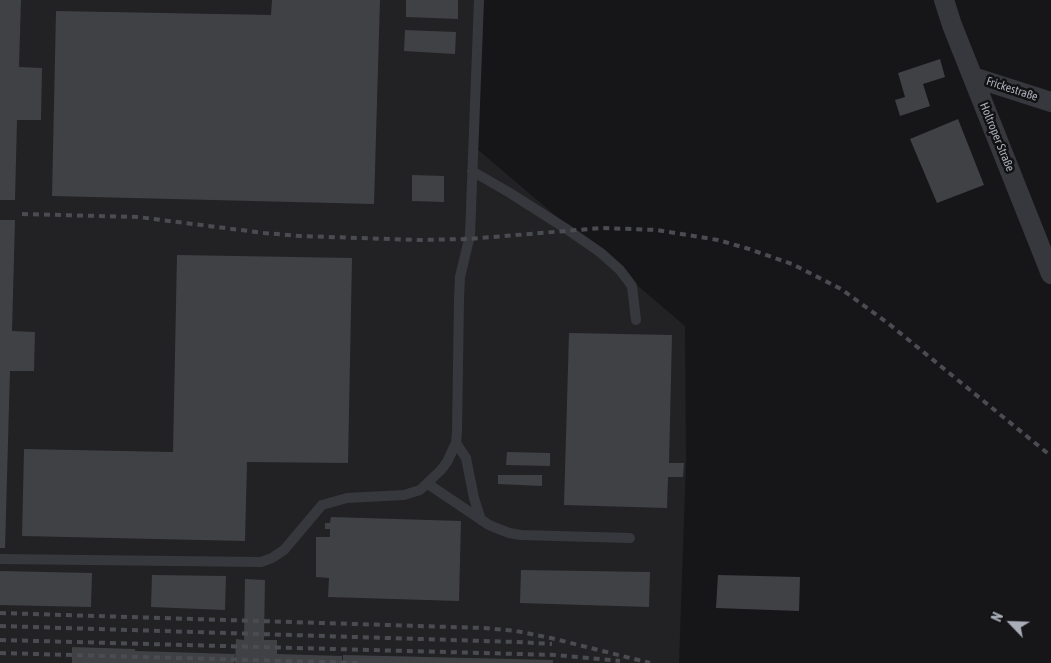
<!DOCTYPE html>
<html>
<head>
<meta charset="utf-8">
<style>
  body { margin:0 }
  #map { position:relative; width:1051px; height:663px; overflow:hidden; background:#161618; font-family:"Asap Condensed",sans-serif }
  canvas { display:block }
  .north { position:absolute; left:986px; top:598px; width:50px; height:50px; -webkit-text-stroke:4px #111113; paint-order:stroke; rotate:294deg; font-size:14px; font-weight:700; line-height:20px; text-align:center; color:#a8adb8 }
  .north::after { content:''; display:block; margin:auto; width:18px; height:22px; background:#a8adb8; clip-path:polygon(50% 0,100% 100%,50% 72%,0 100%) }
</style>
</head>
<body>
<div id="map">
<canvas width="1051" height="663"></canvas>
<div class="north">N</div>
</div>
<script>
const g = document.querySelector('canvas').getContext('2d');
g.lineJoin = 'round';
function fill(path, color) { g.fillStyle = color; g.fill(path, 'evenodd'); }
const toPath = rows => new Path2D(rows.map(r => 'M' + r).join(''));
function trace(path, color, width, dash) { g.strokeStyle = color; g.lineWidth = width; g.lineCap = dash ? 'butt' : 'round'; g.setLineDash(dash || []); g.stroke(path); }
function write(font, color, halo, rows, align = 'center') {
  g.font = font + ' "Asap Condensed",sans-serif'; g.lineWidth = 5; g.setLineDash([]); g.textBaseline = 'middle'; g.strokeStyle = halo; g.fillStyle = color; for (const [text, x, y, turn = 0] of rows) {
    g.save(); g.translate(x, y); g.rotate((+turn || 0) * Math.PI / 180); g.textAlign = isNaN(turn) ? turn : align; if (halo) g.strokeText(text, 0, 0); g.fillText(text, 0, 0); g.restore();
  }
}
fill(toPath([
  [0,0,478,0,476,148,685,326,686,462,679,663,0,663]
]), '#222225');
fill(toPath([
  [0,0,21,0,19,67,42,68,41,120,17,120,15,200,0,200],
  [272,0,380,0,374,204,52,196,56,11,271,15],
  [406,0,458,0,458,19,406,17],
  [405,30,456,32,455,54,404,51],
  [940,59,945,77,923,84,930,106,900,116,895,100,905,97,898,73],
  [958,119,984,185,937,203,910,139],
  [412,175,444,176,444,202,412,201],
  [0,220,15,220,12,331,35,332,34,371,10,371,5,548,0,548],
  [177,255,352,258,348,463,247,462,245,541,22,536,24,449,173,452],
  [569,333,672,335,669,463,684,463,683,477,668,477,667,508,564,505],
  [507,452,550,453,550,466,506,465],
  [498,475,542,475,542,486,498,484],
  [331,517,461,521,459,601,328,597,329,578,316,577,316,537,330,537,330,529,325,529,325,523,330,523],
  [521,570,650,572,649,607,520,603],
  [0,571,92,573,91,607,0,605],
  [152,575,226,576,225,610,151,607],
  [718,575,800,577,799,611,716,608],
  [245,579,265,580,264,640,277,640,277,654,342,656,342,663,235,663,236,639,244,640],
  [72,647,135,649,135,651,235,654,234,663,72,663],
  [343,655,553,660,553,663,343,663]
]), '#404145');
trace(toPath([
  [472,171,510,193,568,230,601,253,620,270,632,286,636,320],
  [456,443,466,458,474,498,481,520],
  [428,484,489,525,509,533,521,535,630,538],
  [0,559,261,562,272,558,284,550,322,505,347,498,404,495,420,490,441,470,447,462,456,443,457,432,459,299,460,277,470,235,479,0]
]), '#37383d', 10);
trace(toPath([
  [944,0,952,25,1051,274],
  [973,77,1051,102]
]), '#37383d', 20);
trace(toPath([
  [22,214,138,217,264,233,300,236,417,240,469,239,601,228,657,230,718,240,749,249,792,264,841,289,889,324,1051,456],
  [0,613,484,628,516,631,551,638,650,663],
  [0,626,517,642,552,644],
  [0,640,556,655,620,661],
  [0,653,359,663]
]), '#4a4c52', 4, [6, 5]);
write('12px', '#a8adb8', '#111113', [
  ["Frickestraße",1012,89,18],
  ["Holtroper Straße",997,137,68]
]);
</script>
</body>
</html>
